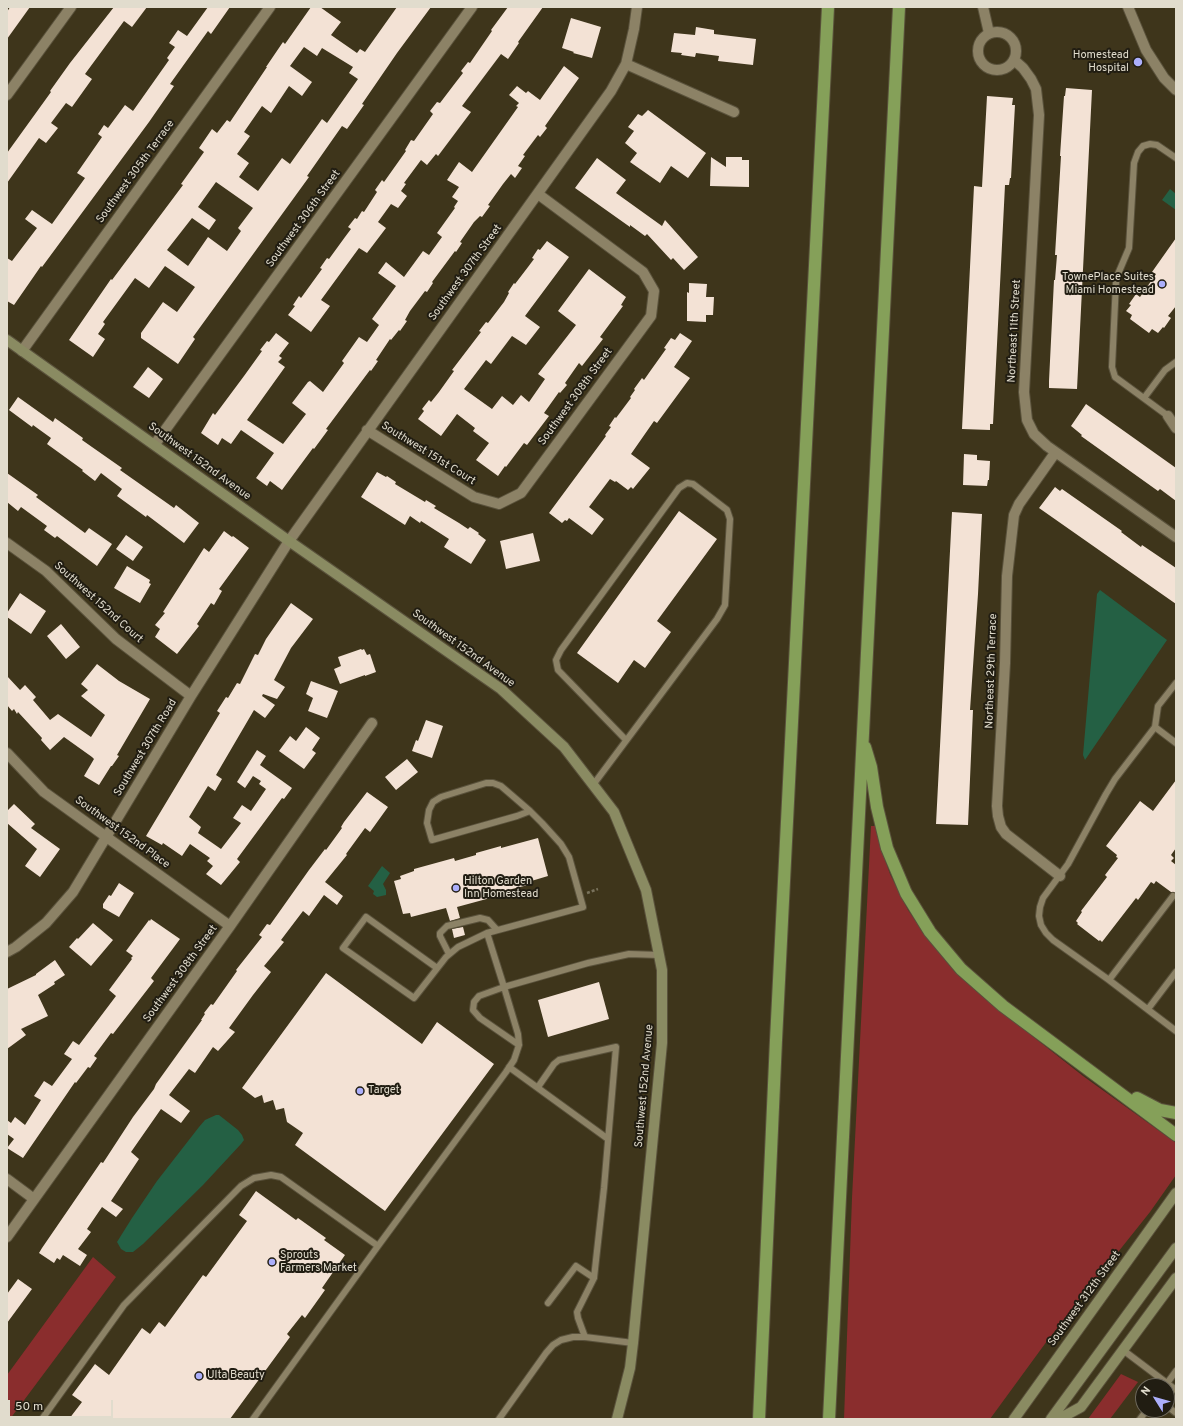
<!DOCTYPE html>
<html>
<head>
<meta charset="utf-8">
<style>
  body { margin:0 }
  #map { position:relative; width:1183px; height:1426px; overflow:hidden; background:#3e351b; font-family:Overpass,sans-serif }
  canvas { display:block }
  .frame { position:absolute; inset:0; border:8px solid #e1dccd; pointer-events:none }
  .north { position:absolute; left:1135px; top:1378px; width:40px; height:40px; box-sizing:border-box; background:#211d12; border:1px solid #6e695d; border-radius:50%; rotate:307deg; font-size:11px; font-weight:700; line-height:16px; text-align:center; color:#e1dccd }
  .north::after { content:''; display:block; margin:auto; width:14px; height:18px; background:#acaffb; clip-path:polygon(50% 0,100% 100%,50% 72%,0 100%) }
  .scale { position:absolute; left:8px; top:1400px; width:105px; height:18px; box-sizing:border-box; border:2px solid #e1dccd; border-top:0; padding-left:5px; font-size:12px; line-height:14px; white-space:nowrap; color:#e1dccd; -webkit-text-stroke:3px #211d12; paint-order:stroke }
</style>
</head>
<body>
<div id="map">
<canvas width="1183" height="1426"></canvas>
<div class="frame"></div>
<div class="north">N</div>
<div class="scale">50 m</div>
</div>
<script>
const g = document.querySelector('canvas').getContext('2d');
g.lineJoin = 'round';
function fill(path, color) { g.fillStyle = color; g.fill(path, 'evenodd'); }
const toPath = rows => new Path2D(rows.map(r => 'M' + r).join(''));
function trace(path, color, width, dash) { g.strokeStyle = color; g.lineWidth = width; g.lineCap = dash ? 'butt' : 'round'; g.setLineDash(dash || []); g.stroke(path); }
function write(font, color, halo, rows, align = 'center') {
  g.font = font + ' Overpass,sans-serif'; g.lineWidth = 4; g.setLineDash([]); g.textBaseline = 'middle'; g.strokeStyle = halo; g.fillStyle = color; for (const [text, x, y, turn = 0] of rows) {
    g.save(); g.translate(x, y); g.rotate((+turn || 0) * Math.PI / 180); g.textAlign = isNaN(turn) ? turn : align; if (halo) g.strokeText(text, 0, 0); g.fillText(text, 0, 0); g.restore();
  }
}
fill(toPath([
  [871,826,876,826,883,854,890,874,908,910,930,942,955,972,984,998,1083,1076,1176,1143,1176,1175,1150,1212,1047,1341,990,1419,844,1419,852,1198],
  [93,1257,116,1277,10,1419,7,1419,7,1375],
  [1121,1374,1138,1382,1110,1419,1088,1419]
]), '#8a2d2d');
fill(toPath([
  [1170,189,1176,194,1176,210,1162,200],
  [1100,590,1167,640,1085,760,1083,755,1097,594],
  [382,866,390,873,383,884,386,890,386,895,377,897,373,894,374,891,368,886],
  [216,1115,219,1115,238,1130,242,1135,244,1140,241,1144,203,1185,143,1244,133,1252,126,1252,121,1249,117,1242,132,1218,157,1181,199,1127,205,1120]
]), '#246044');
fill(toPath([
  [10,7,30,7,7,39,7,12],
  [114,7,147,7,132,27,124,21,85,74,92,79,72,107,66,103,51,123,58,128,46,143,39,138,7,183,7,153,51,92,50,91,70,63],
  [208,7,230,7,211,34,208,31,170,84,174,86,149,122,42,267,41,266,14,305,7,301,7,258,12,261,37,228,25,219,32,210,52,224,85,178,77,173,102,137,98,134,104,125,108,128,125,105,133,111,169,60,167,58,175,47,169,43,178,30,187,36],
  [311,7,320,7,341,22,331,35,357,53,360,49,365,52,397,7,431,7,397,53,362,104,364,105,347,129,342,126,307,176,309,177,193,337,195,339,178,364,141,338,141,333,163,302,177,312,195,287,165,266,149,288,135,278,103,322,105,324,98,334,105,339,93,357,69,340,111,279,112,280,183,185,181,184,204,152,199,148,212,129,217,133,227,120,230,122,267,67,266,67,283,42,285,44],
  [304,47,317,56,322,48,353,67,349,73,358,79,327,123,322,119,290,164,282,158,258,191,239,177,249,163,237,154,250,136,244,132,262,106,271,113,289,86,302,96,312,82,290,66],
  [216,182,253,208,238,228,241,231,227,251,208,237,188,266,167,250,192,218,209,230,216,220,198,207],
  [508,7,543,7,518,42,519,43,508,59,501,54,462,106,471,112,438,156,436,154,427,165,421,160,404,183,406,184,401,191,407,196,398,208,391,204,378,222,386,228,367,253,359,248,321,300,330,306,311,332,288,315,295,306,293,305,299,296,301,298,322,269,320,268,327,258,329,259,345,237,351,229,348,227,355,218,357,219,362,211,364,212,377,192,375,190,382,180,384,182,406,151,405,150,411,140,414,141,433,114,430,111,437,102,440,103,456,82,463,73,461,71,468,62,470,63,492,31,491,30],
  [571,18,601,27,592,58,573,53,574,52,562,48],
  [696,27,714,30,714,34,756,39,753,65,718,61,719,56,696,53,695,57,681,55,682,53,671,52,674,33,695,35],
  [564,66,579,78,545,126,547,128,540,137,538,135,523,155,525,156,518,166,522,168,515,178,511,174,503,184,488,205,490,206,482,217,480,216,474,222,460,242,462,243,456,252,455,251,432,282,433,283,427,292,425,291,410,311,405,320,407,321,400,331,399,330,391,340,390,339,376,360,378,361,371,371,370,370,326,429,328,430,314,449,313,448,282,490,270,481,267,486,256,478,274,453,241,430,231,444,222,438,218,445,201,433,213,413,215,415,244,376,262,351,260,350,267,341,269,342,276,333,289,343,279,356,282,358,278,362,285,367,247,420,283,444,306,414,292,403,308,382,310,381,323,392,344,363,342,361,359,337,367,342,379,325,372,319,396,286,378,273,386,262,404,277,423,251,429,255,442,237,437,233,455,208,454,207,458,201,452,197,459,187,447,180,459,162,472,172,518,107,516,106,519,103,509,95,517,86,526,93,528,91,540,100],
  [1066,88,1092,90,1077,389,1049,388,1049,381,1054,280,1055,280,1057,255,1055,255,1061,156,1060,156,1064,96,1065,96],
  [987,96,1013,98,1012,105,1015,105,1011,178,1010,178,1009,185,1005,185,993,424,990,424,990,430,962,429,974,186,982,187],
  [648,110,706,153,688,178,671,166,660,183,630,162,637,153,625,143,634,131,628,127,638,114,642,116],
  [711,157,726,167,726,157,742,157,742,160,749,160,749,187,710,186],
  [597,158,626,180,616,193,662,226,665,220,698,257,684,270,673,258,671,260,647,234,645,236,630,225,630,227,575,188],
  [1176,238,1176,306,1168,316,1171,318,1164,328,1163,327,1158,333,1152,329,1149,333,1130,319,1132,315,1126,311,1131,305,1129,304,1136,294,1140,297,1156,274,1152,272],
  [547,241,569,257,525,316,540,327,526,345,512,336,491,364,486,360,464,389,492,409,502,396,513,405,521,395,529,402,545,379,538,374,576,325,558,311,589,269,626,297,621,305,623,306,600,337,603,339,582,366,579,363,565,383,567,385,560,393,559,392,544,413,549,416,527,445,524,443,506,467,505,466,498,476,476,460,489,443,473,431,475,428,457,414,441,436,418,419,424,411,422,409,429,400,431,402,439,392,454,371,452,370,481,332,479,331,486,322,488,323,504,302,509,293,508,292,514,283,515,284,528,267,534,259,532,258,538,249,540,250],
  [689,283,707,284,706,297,714,297,713,315,706,315,706,322,687,321,687,292,689,293],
  [680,333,692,341,674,367,690,378,657,423,654,421,631,454,650,468,633,489,631,487,628,490,616,481,615,482,610,479,589,507,604,519,592,535,569,518,567,521,565,520,562,523,549,513,606,436,605,435,611,427,609,426,615,417,616,418,631,398,630,397,635,390,634,389,642,378,644,380,651,370,666,349,664,348,671,338,675,340],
  [148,367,163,379,149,398,133,387],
  [18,397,53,422,55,418,83,438,82,440,122,468,120,470,174,508,176,505,199,523,184,543,147,515,146,517,117,496,122,489,101,473,95,481,82,471,83,470,47,444,51,438,33,425,32,427,9,410],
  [1086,404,1176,468,1176,501,1160,489,1158,491,1081,436,1082,435,1071,426],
  [964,454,977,455,977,460,990,461,989,480,988,480,987,486,963,485],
  [377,472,386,477,387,476,396,482,395,484,425,502,426,500,436,506,434,508,459,523,468,529,470,527,479,533,478,534,486,540,471,564,444,547,449,539,421,521,420,523,410,516,405,525,361,497],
  [7,473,38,495,36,497,85,533,89,528,112,544,97,566,57,536,55,538,44,530,47,526,21,507,18,511,7,502],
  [1055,487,1060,491,1062,489,1122,531,1121,532,1141,547,1142,545,1176,568,1176,604,1039,508],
  [679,511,717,539,657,621,671,632,645,668,634,660,618,683,577,653],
  [952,512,982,514,978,594,970,710,973,710,968,825,936,824],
  [224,531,232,537,233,536,249,548,219,589,222,591,214,605,211,603,197,624,199,626,177,654,155,637,160,629,155,625,165,613,163,612,204,548,209,552],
  [533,533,540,561,506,569,500,541],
  [126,535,143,547,133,561,116,549],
  [127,566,150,580,149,583,151,584,140,603,114,588],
  [20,593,46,611,31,634,7,617,7,613],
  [291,603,313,619,291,648,274,680,285,687,277,699,263,694,262,696,275,705,265,718,254,710,216,775,222,779,215,791,208,786,189,817,201,827,198,833,221,849,241,823,233,818,242,805,251,811,266,789,259,784,261,781,253,776,245,788,237,782,257,750,266,756,260,765,292,788,284,799,282,798,237,859,240,862,221,885,206,874,213,866,207,861,210,858,190,844,182,856,163,843,162,845,146,836,220,713,217,711,226,697,228,698,237,683,240,684,255,654,258,655,266,639],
  [61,624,80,647,66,659,47,636],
  [361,649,362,650,364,649,367,655,370,654,376,672,365,676,365,675,340,684,334,669,341,666,338,657],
  [97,664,119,681,150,699,117,755,119,756,112,766,111,766,99,785,84,776,94,759,92,757,64,737,50,750,41,740,42,738,18,712,17,714,14,709,12,711,7,705,7,676,20,690,25,685,36,697,33,700,50,720,58,714,91,737,105,715,81,696,88,690,81,684],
  [311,681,338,691,327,718,308,711,313,698,306,694],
  [426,720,443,726,432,758,412,751,416,740,418,741],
  [306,727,320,738,312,750,316,753,304,769,279,751,290,736,296,741],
  [407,759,418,772,396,790,385,777],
  [1176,780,1176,848,1171,855,1174,858,1171,861,1176,865,1176,893,1171,892,1156,881,1154,884,1151,882,1138,900,1136,898,1102,942,1100,940,1099,941,1077,924,1078,923,1076,921,1082,912,1081,911,1107,877,1105,875,1118,858,1116,857,1117,855,1106,846,1140,801,1153,811],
  [367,792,388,807,370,832,365,828,346,854,347,855,325,882,343,896,337,905,324,895,309,916,303,911,281,940,284,942,264,966,271,972,253,995,229,1028,235,1032,218,1051,213,1047,195,1073,189,1069,169,1095,190,1111,181,1123,161,1109,131,1152,139,1159,111,1201,123,1209,116,1217,102,1207,87,1229,91,1232,78,1249,87,1255,80,1266,63,1255,60,1260,57,1258,54,1263,39,1253,42,1248,101,1162,103,1163,133,1117,154,1089,156,1084,202,1020,201,1020,205,1014,204,1013,211,1004,213,1005,237,971,236,970,262,937,259,935,267,924,270,925,309,870,325,849,326,850,342,828,341,827,344,822],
  [14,804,35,824,31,828,60,849,40,877,25,866,37,849,7,823,7,811],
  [538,838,548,876,528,882,528,885,504,891,505,894,457,907,460,918,450,921,446,908,411,917,410,913,403,914,394,881,401,879,400,876,414,871,414,869,454,858,455,861,476,855,476,853,501,846,501,848],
  [119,883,134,893,119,917,103,908,103,904,109,895,111,896],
  [151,919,180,939,151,978,154,981,113,1034,111,1033,94,1056,97,1058,90,1068,88,1067,76,1083,75,1082,23,1158,7,1148,14,1139,7,1134,7,1120,11,1123,15,1117,25,1125,41,1100,34,1096,44,1081,52,1086,72,1059,64,1054,73,1041,79,1045,116,996,109,990,132,959,131,958,133,956,126,951,149,920,150,921],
  [93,923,113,940,91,966,69,947,77,938,78,939],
  [463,927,465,935,454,938,452,929],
  [55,960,65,975,54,982,55,984,38,995,48,1016,21,1029,26,1035,7,1049,7,989,36,975,36,974],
  [326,973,422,1044,437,1022,494,1064,385,1211,295,1145,303,1133,287,1122,284,1108,276,1110,273,1100,264,1103,262,1095,255,1098,242,1088],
  [599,982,609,1019,548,1037,538,1000],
  [256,1191,296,1220,298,1218,326,1238,324,1240,345,1255,322,1288,325,1290,305,1318,302,1315,287,1334,290,1337,230,1419,69,1419,82,1402,72,1395,95,1364,109,1375,142,1328,150,1334,159,1322,165,1327,203,1275,206,1277,247,1221,239,1215],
  [18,1279,32,1289,7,1323,7,1294]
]), '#f3e2d5');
const lane = toPath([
  [1144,398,1165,370,1176,362],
  [1168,416,1115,377,1112,367,1116,282,1118,274,1129,248,1134,163,1138,152,1143,146,1150,144,1157,145,1176,158],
  [1155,727,1158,706,1176,683],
  [1176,743,1155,727,1115,779,1106,794,1068,864,1043,898,1040,907,1039,916,1041,925,1046,933,1053,940,1109,980,1176,1031],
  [593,785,717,619,725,605,730,519,727,510,693,484,687,483,679,488,561,650,556,660,558,670,626,740],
  [487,933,583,907,569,857,561,844,542,823,530,811,508,792,501,786,493,783,486,783,441,797,433,802,429,810,427,823,432,840,517,816,530,811],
  [449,954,440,936,440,933,447,926,480,918,488,920,497,930],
  [437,968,366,917,343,948,414,998,446,957,458,947,487,933,504,987,588,963,629,954,659,955],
  [1109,980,1173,896],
  [1148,1009,1176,972],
  [509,1067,608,1139],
  [538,1087,554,1064,559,1060,616,1047,604,1188,594,1278,577,1312,578,1318,585,1337],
  [548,1303,576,1266,594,1278],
  [1123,1350,1176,1390],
  [1165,1386,1176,1371],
  [1167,1406,1176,1413],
  [42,1419,124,1305,241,1186,254,1178,271,1175,281,1177,378,1246],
  [253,1419,378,1246,506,1072,514,1060,519,1045,518,1034,504,987,479,996,474,1002,473,1010,480,1018,519,1045],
  [499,1419,546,1353,553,1345,561,1340,573,1337,585,1337,633,1343],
  [1140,1419,1147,1410]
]);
const street = toPath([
  [983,7,989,33],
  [1128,7,1146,50,1164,78,1176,90],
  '978 51a19 19 0 1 1 38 0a19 19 0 1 1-38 0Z',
  [1014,60,1023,68,1031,79,1036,89,1039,115,1024,392,1027,420,1034,434,1047,446,1176,537],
  [626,64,734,112],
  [7,95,71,7],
  [22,351,270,7],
  [1168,416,1176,428],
  [367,430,474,497,499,504,521,493,651,316,654,291,643,272,538,194],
  [155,444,472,7],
  [1055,453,1019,504,1014,515,1007,576,1005,663,997,806,998,816,1001,827,1006,834,1060,876],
  [7,543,46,571,116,639,191,696],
  [7,753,44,792,230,926],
  [7,952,16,947,46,923,73,892,191,696,289,541,611,91,626,64,634,29,637,7],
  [7,1179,34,1199],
  [7,1237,230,926,372,723]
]);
const secondary = toPath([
  [7,340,289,541,501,689,564,747,614,812,646,890,662,970,662,1043,633,1343,630,1368,617,1419],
  [1014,1419,1176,1193],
  [1051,1419,1176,1248],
  [1059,1419,1081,1407,1176,1278]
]);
const highway = toPath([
  [865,747,871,767,877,807,887,848,906,893,930,932,961,969,1003,1006,1176,1135],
  [1137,1098,1160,1110,1176,1113],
  [759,1419,776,1040,828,7],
  [829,1419,899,7]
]);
trace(lane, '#5a523c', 8);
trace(street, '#5a523c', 12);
trace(secondary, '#5a523c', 12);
trace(highway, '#5a523c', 14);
trace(toPath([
  [587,893,598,889]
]), '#79725c', 2.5, [3, 2]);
trace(lane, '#8c8266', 6);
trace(street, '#8c8266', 10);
trace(secondary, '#8a8b62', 10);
trace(highway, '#85a059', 12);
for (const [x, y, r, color] of [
  [1138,62,5,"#acaffb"],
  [1162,284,4,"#acaffb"],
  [456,888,4,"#acaffb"],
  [360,1091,4,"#acaffb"],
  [272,1262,4,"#acaffb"],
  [199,1376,4,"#acaffb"]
]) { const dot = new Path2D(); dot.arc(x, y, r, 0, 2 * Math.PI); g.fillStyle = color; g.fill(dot); trace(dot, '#211d12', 1.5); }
write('11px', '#e1dccd', '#211d12', [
  ["Homestead",1129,56,"right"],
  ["Hospital",1129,69,"right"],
  ["TownePlace Suites",1154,278,"right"],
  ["Miami Homestead",1154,291,"right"],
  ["Hilton Garden",464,882],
  ["Inn Homestead",464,895],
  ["Target",368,1091],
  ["Sprouts",280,1256],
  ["Farmers Market",280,1269],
  ["Ulta Beauty",207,1376]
], 'left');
write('11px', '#e1dccd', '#211d12', [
  ["Southwest 305th Terrace",136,172,-54],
  ["Southwest 306th Street",304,219,-54],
  ["Southwest 307th Street",466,273,-54],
  ["Northeast 11th Street",1015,331,-87],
  ["Southwest 308th Street",576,397,-54],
  ["Southwest 151st Court",428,454,32],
  ["Southwest 152nd Avenue",199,462,36],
  ["Southwest 152nd Court",98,603,42],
  ["Southwest 152nd Avenue",463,649,36],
  ["Northeast 29th Terrace",992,671,-88],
  ["Southwest 307th Road",146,748,-59],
  ["Southwest 152nd Place",122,833,36],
  ["Southwest 308th Street",181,974,-54],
  ["Southwest 152nd Avenue",645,1086,-85],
  ["Southwest 312th Street",1085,1299,-54]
]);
</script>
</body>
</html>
